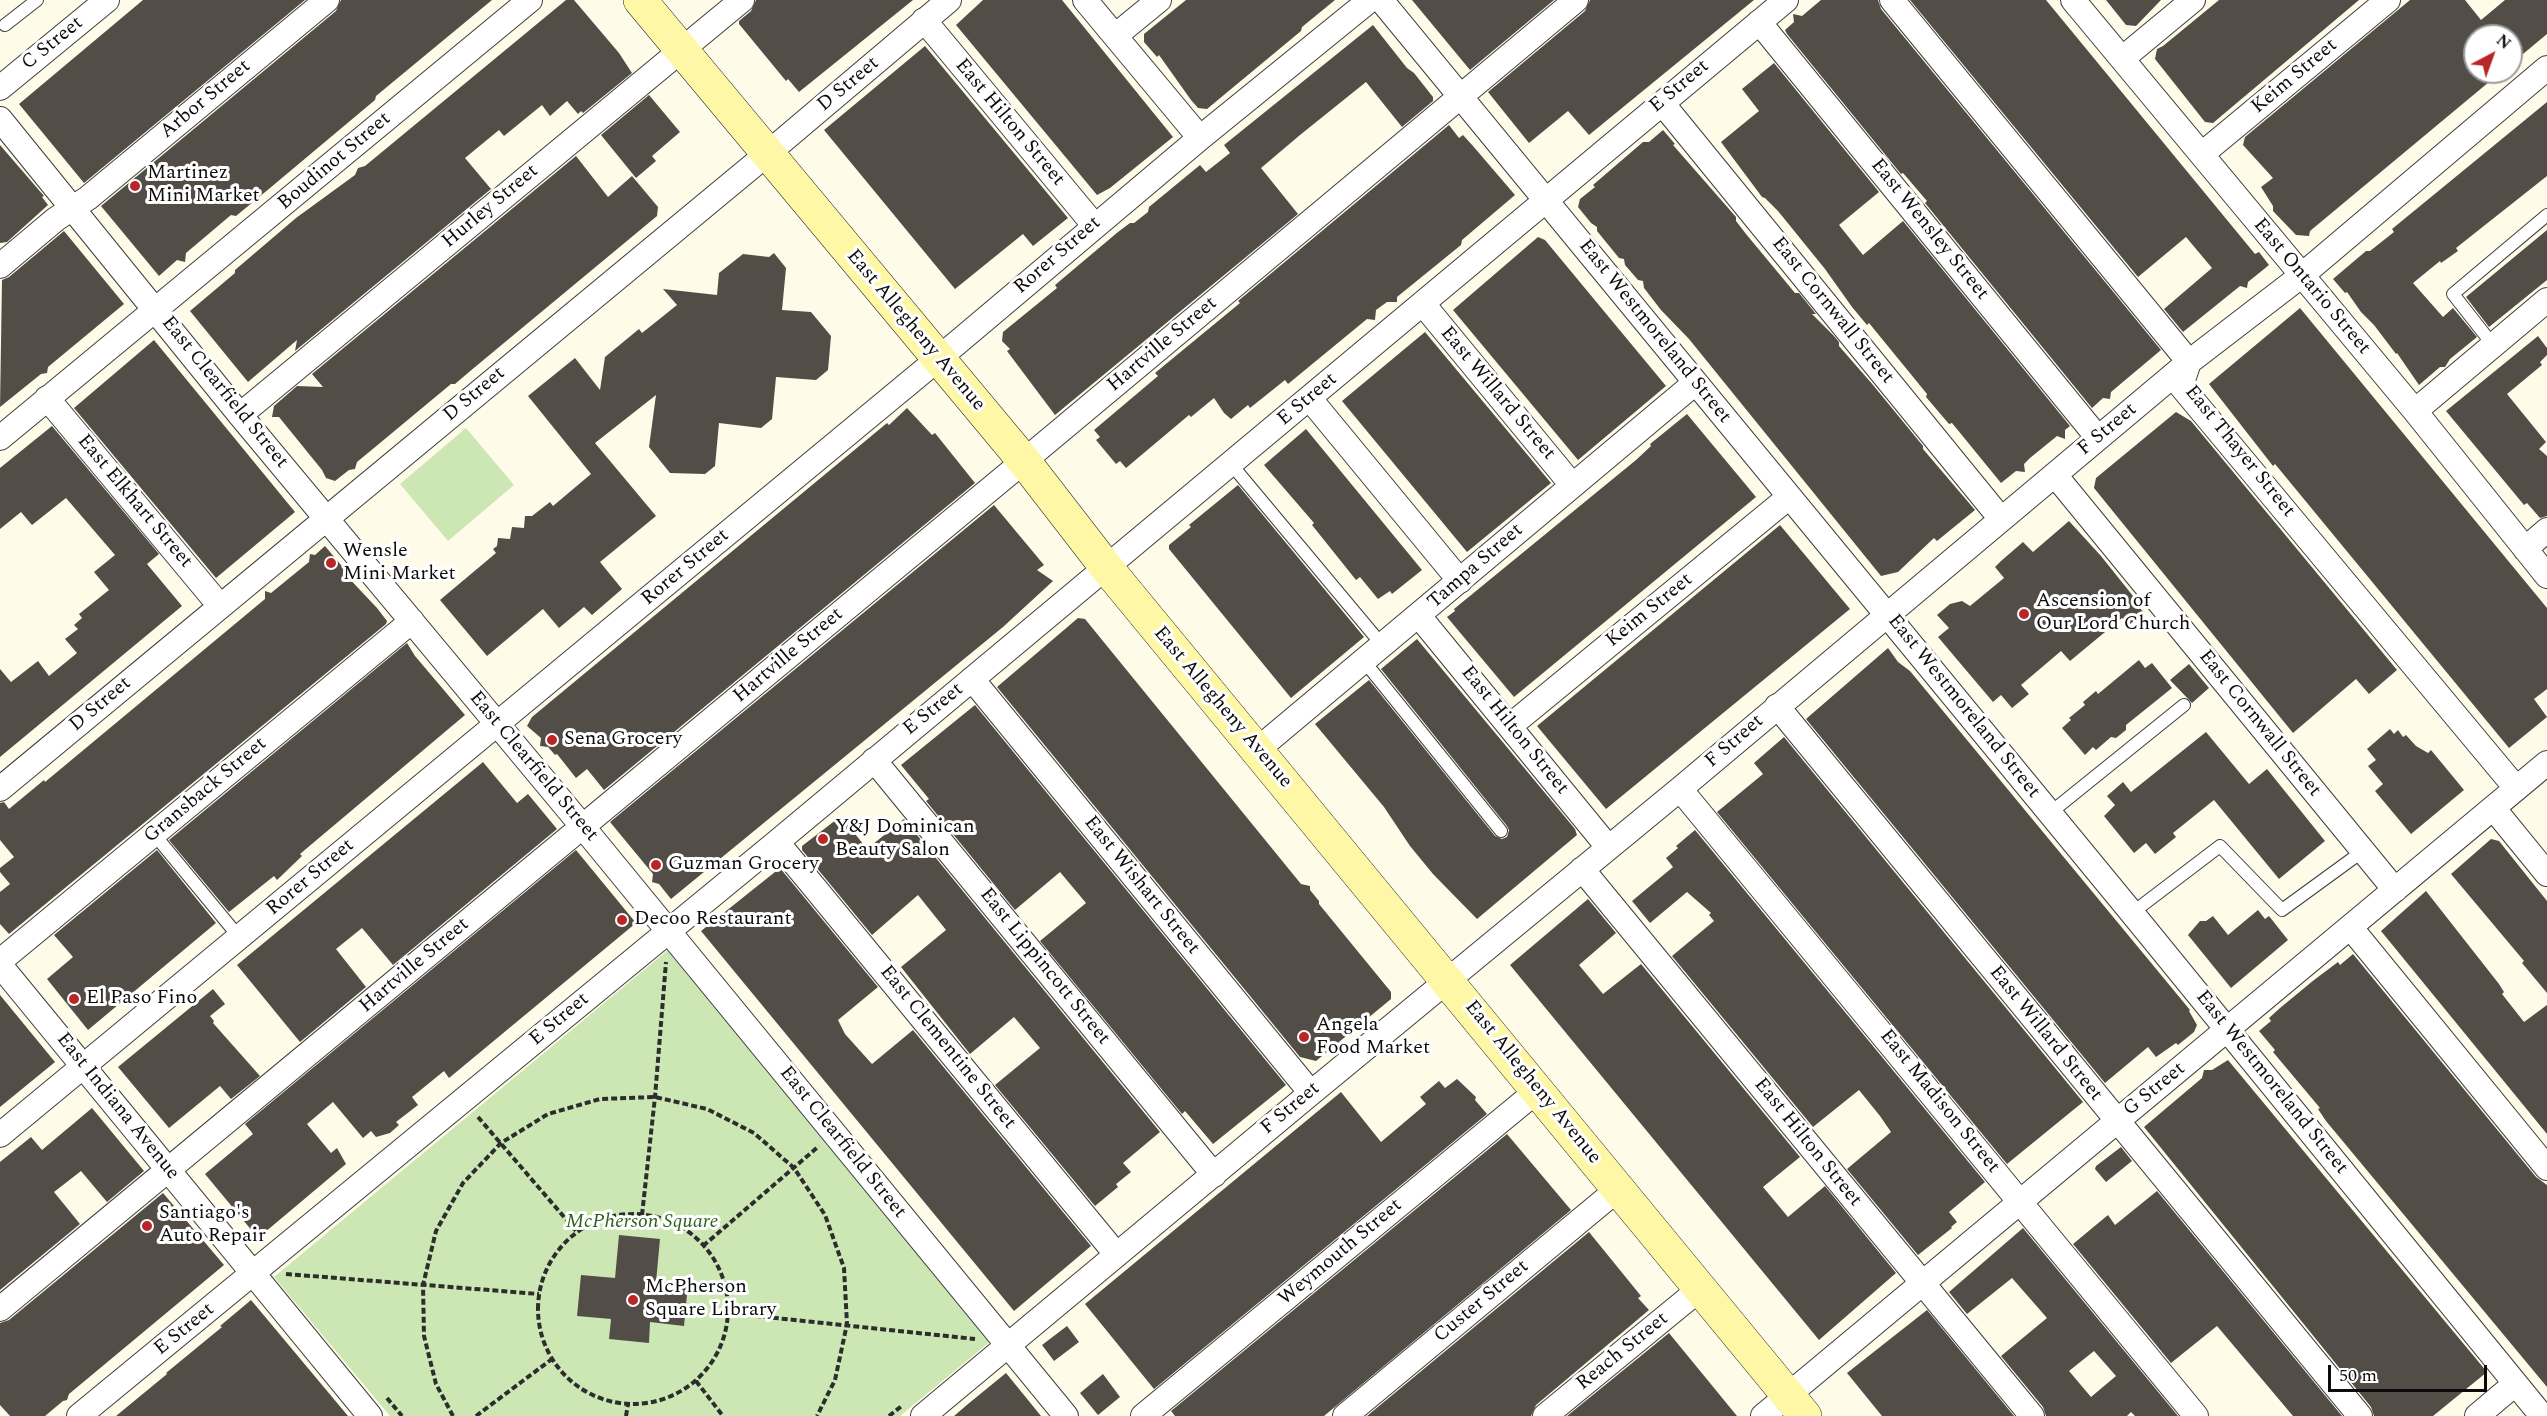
<!DOCTYPE html>
<html>
<head>
<meta charset="utf-8">
<style>
  body { margin:0 }
  #map { position:relative; width:2547px; height:1416px; overflow:hidden; background:#fffbe9; font-family:Spectral,serif }
  canvas { display:block }
  .north { position:absolute; left:2463px; top:24px; width:60px; height:60px; box-sizing:border-box; background:#fff; border:2px solid #9d9d9d; border-radius:50%; rotate:41deg; font-size:16px; font-weight:700; line-height:24px; text-align:center; color:#0b0b0b }
  .north::after { content:''; display:block; margin:auto; width:21px; height:27px; background:#b82628; clip-path:polygon(50% 0,100% 100%,50% 72%,0 100%) }
  .scale { position:absolute; left:2328px; top:1365px; width:159px; height:27px; box-sizing:border-box; border:3px solid #0b0b0b; border-top:0; padding-left:8px; font-size:18px; line-height:21px; white-space:nowrap; color:#0b0b0b; -webkit-text-stroke:4px #fff; paint-order:stroke }
</style>
</head>
<body>
<div id="map">
<canvas width="2547" height="1416"></canvas>
<div class="north">N</div>
<div class="scale">50 m</div>
</div>
<script>
const g = document.querySelector('canvas').getContext('2d');
g.lineJoin = 'round';
function fill(path, color) { g.fillStyle = color; g.fill(path, 'evenodd'); }
const toPath = rows => new Path2D(rows.map(r => 'M' + r).join(''));
function trace(path, color, width, dash) { g.strokeStyle = color; g.lineWidth = width; g.lineCap = dash ? 'butt' : 'round'; g.setLineDash(dash || []); g.stroke(path); }
function write(font, color, halo, rows, align = 'center') {
  g.font = font + ' Spectral,serif'; g.lineWidth = 6; g.setLineDash([]); g.textBaseline = 'middle'; g.strokeStyle = halo; g.fillStyle = color; for (const [text, x, y, turn = 0] of rows) {
    g.save(); g.translate(x, y); g.rotate((+turn || 0) * Math.PI / 180); g.textAlign = isNaN(turn) ? turn : align; if (halo) g.strokeText(text, 0, 0); g.fillText(text, 0, 0); g.restore();
  }
}
fill(toPath([
  [466,428,514,485,448,541,400,484],
  [668,950,992,1340,900,1416,390,1416,274,1277]
]), '#cde7b4');
fill(toPath([
  [143,0,305,0,84,183,19,104],
  [341,0,492,0,376,96,375,100,270,188,236,216,231,215,186,253,185,262,177,260,159,276,101,206,336,11],
  [566,0,574,0,619,53,632,73,583,113,581,111,578,114,567,101,550,116,542,105,504,136,499,130,465,158,491,189,295,351,297,340,248,382,190,311,235,273,235,270,296,218,355,175,358,168,365,166],
  [756,0,913,0,799,92,788,79,786,81,739,24,739,21,751,11],
  [983,0,1062,0,1173,137,1110,188,1097,195,956,25],
  [1186,0,1335,0,1302,27,1301,31,1207,109,1198,108,1191,100,1159,55,1157,57,1144,42,1144,34],
  [1412,0,1554,0,1470,70],
  [1590,0,1754,0,1589,135,1568,111,1529,143,1488,92,1585,11],
  [1821,0,1878,0,1881,9,2161,350,2111,392,2110,399,2103,398,2092,408,1925,203,1927,201,1903,173,1901,174,1787,34,1785,30,1794,22,1793,14,1802,16],
  [1910,0,2046,0,2255,254,2259,252,2269,265,2248,282,2247,288,2240,286,2183,332,2164,309,2212,268,2186,237,2138,277],
  [2106,0,2161,0,2136,26,2126,25],
  [2219,0,2359,0,2213,123,2205,122,2155,59,2157,49,2163,46],
  [2410,0,2465,0,2481,20,2505,0,2547,0,2547,34,2511,64,2511,36,2475,36,2475,72,2501,72,2310,231,2309,236,2296,235,2273,211,2273,206,2261,187,2273,178,2243,145,2245,137],
  [1373,25,1407,68,1414,73,1433,97,1433,101,1402,127,1366,82,1300,135,1261,168,1298,214,1055,415,1007,351,1010,349,1002,341,1003,332,1057,288,1055,285,1118,232,1130,223,1134,223,1148,212,1149,207,1200,165,1206,172,1230,153,1224,145],
  [925,46,1068,218,1033,246,1023,234,955,289,824,130],
  [1774,63,1879,192,1839,225,1863,255,1903,221,2070,426,2065,430,2065,439,2057,436,2030,458,2024,464,2025,472,2016,471,2001,483,1952,423,1949,424,1926,397,1927,394,1869,323,1867,325,1852,307,1825,269,1778,211,1765,198,1762,197,1721,142,1759,111,1742,89],
  [649,95,680,132,652,156,656,161,636,178,601,135],
  [2547,102,2547,176,2456,248,2458,251,2441,263,2440,261,2413,283,2443,317,2453,308,2477,337,2450,359,2445,367,2440,367,2419,385,2397,353,2396,354,2374,325,2361,312,2347,292,2345,293,2333,279,2366,251,2370,251,2394,232,2392,229],
  [1449,125,1459,138,1463,135,1473,146,1515,195,1462,240,1461,245,1397,297,1397,302,1387,302,1376,310,1375,320,1367,319,1288,384,1285,380,1250,408,1248,405,1231,419,1224,413,1214,398,1191,417,1189,415,1126,468,1120,461,1116,464,1096,440,1100,437,1094,430,1158,376,1155,373,1240,303,1238,301],
  [1663,130,1675,144,1673,145,1736,217,1736,221,1746,234,1795,293,1799,293,1816,314,1812,314,1834,336,1839,342,1839,346,1873,385,1923,446,1923,449,1975,510,1937,541,1934,538,1898,572,1881,576,1689,339,1661,310,1644,288,1643,281,1638,280,1625,265,1624,259,1619,258,1597,231,1597,227,1591,223,1578,207,1580,199,1595,187,1593,185,1643,142,1649,142],
  [0,145,44,196,42,197,48,205,7,242,0,243],
  [576,156,608,197,632,176,658,207,657,216,469,372,455,384,451,384,374,448,357,462,355,469,349,470,335,481,326,478,322,470,279,417,272,417,274,406,297,386,323,387,312,374],
  [2547,230,2547,280,2489,327,2466,297],
  [64,231,124,304,48,367,47,373,41,374,0,407,2,280,9,277],
  [1538,237,1545,240,1666,386,1578,460,1453,310],
  [774,253,786,268,782,310,811,312,831,336,828,370,816,380,776,377,772,419,761,428,719,423,715,466,705,474,670,473,649,447,656,395,595,443,656,516,600,562,622,589,592,615,584,607,559,628,543,609,487,656,440,600,496,553,493,549,497,546,498,538,510,539,512,527,524,528,525,516,532,516,550,502,553,506,591,474,528,396,575,358,600,390,605,357,639,329,642,333,677,305,663,289,717,295,719,273,743,254,769,257],
  [2300,308,2547,608,2547,689,2534,699,2547,717,2509,748,2275,464,2273,466,2209,384],
  [1425,332,1551,483,1467,552,1342,401],
  [2538,336,2547,348,2547,355,2540,362,2542,365,2507,394,2546,442,2539,449,2547,456,2547,516,2540,518,2527,503,2524,505,2446,411],
  [154,340,295,512,216,578,74,408],
  [907,408,932,435,935,433,975,483,604,790,587,769,576,778,557,754,555,755,548,747,540,746,541,738,527,726,532,717,887,423,889,425],
  [2176,412,2191,421,2397,670,2369,694,2356,679,2293,733,2094,488,2096,478],
  [1687,414,1756,497,1514,697,1447,617,1455,611,1454,609,1636,460,1651,446,1650,444],
  [52,426,159,554,147,564,182,606,0,757,0,669,11,682,38,661,49,676,77,653,65,639,78,629,74,625,82,618,79,614,109,590,94,572,115,555,66,498,32,525,21,512,0,529,0,468],
  [1306,429,1422,570,1392,594,1390,591,1378,599,1360,577,1356,580,1312,525,1314,523,1264,465],
  [1238,485,1364,637,1291,698,1169,549,1169,545,1191,527,1189,525],
  [994,505,1044,565,1037,570,1053,581,1003,627,671,899,659,884,652,882,653,874,610,822],
  [2069,521,2101,556,2141,606,2139,607,2144,613,2130,624,2122,618,2070,661,2061,651,2021,685,2029,694,2012,708,2001,695,1993,702,1938,637,1949,628,1937,615,1950,604,1962,601,1970,606,2004,578,1995,567,2001,561,2023,542,2033,552],
  [1780,525,1850,609,1606,809,1537,726],
  [325,546,346,571,344,573,377,608,387,621,386,624,9,934,0,924,0,892,10,884,0,872,0,868,14,857,0,840,0,803,4,802,9,809,44,780,45,782,265,599,265,591,271,593,309,562,310,554,315,555],
  [1078,618,1085,619,1301,884,1310,886,1310,890,1319,901,1319,904,1391,992,1391,999,1316,1061,1300,1057,997,687],
  [1417,639,1575,829,1577,835,1477,919,1433,874,1410,846,1384,807,1315,724,1369,680,1495,836,1502,839,1507,837,1509,830,1507,826,1381,669],
  [407,643,415,656,465,715,300,854,302,856,277,880,274,876,229,912,169,840],
  [1888,648,1898,662,1910,671,2190,1010,2189,1011,2197,1025,2194,1032,2178,1045,2176,1043,2156,1057,2148,1047,2105,1083,1806,719],
  [2139,660,2145,668,2152,663,2172,688,2126,725,2126,730,2116,738,2111,737,2096,750,2093,747,2085,755,2062,728,2071,720,2069,718,2085,705,2083,702,2096,691,2098,694],
  [2189,664,2209,688,2192,703,2170,680],
  [975,705,1286,1085,1213,1144,1185,1111,1182,1114,1040,941,1086,903,1060,872,1015,910,926,801,929,799,901,765],
  [2390,729,2394,734,2398,730,2403,737,2406,735,2416,746,2428,753,2431,750,2464,790,2411,834,2375,791,2383,784,2368,766,2376,760,2367,749],
  [2206,732,2249,784,2267,769,2325,841,2279,879,2214,800,2173,833,2176,837,2155,854,2146,843,2134,853,2104,816,2115,805,2107,796,2123,782,2131,792],
  [1784,737,2083,1102,2007,1164,1717,812,1763,774,1754,763],
  [483,762,517,803,528,794,557,829,393,965,362,928,336,949,366,987,300,1042,237,965],
  [841,816,867,849,904,819,1160,1132,1123,1163,1131,1172,1116,1184,1118,1187,1095,1206,995,1085,1040,1048,1014,1017,970,1054,901,967,946,930,918,895,872,935,802,850,802,846],
  [1695,830,1985,1182,1949,1212,1957,1222,1951,1227,1952,1228,1918,1255,1847,1169,1891,1132,1880,1116,1859,1090,1813,1127,1672,956,1714,921,1709,915,1711,913,1687,892,1650,923,1632,901,1673,867,1666,858,1678,848,1676,846],
  [2491,839,2499,841,2547,901,2547,993,2522,963,2524,961,2451,874],
  [157,850,216,923,88,1030,47,979,73,957,54,935],
  [576,850,636,923,449,1078,444,1071,412,1097,418,1105,396,1122,399,1125,390,1133,376,1137,371,1131,363,1138,333,1102,307,1124,331,1153,337,1148,346,1164,258,1238,205,1174,253,1134,245,1124],
  [780,868,878,987,838,1020,845,1034,872,1064,913,1030,1091,1246,1014,1311,701,931],
  [2426,891,2499,984,2504,992,2502,994,2524,1022,2547,1005,2547,1134,2381,931],
  [1588,899,1616,933,1579,965,1603,994,1641,964,1800,1157,1763,1187,1788,1217,1825,1186,1896,1273,1819,1340,1510,965],
  [2258,910,2265,919,2269,916,2288,940,2231,988,2188,935,2200,921,2206,921,2213,916,2228,935],
  [2353,954,2536,1177,2547,1185,2547,1387,2326,1121,2318,1109,2320,1108,2273,1052,2275,1050,2259,1031,2271,1021,2269,1018,2280,1008,2314,980,2338,962,2340,965],
  [213,989,225,1004,210,1016,214,1021,213,1023,260,1076,231,1099,220,1086,169,1128,118,1067],
  [0,995,55,1062,0,1107],
  [2228,1060,2487,1372,2433,1416,2374,1416,2371,1407,2144,1127,2202,1078,2204,1070,2212,1070],
  [1457,1079,1476,1097,1475,1100,1487,1114,1154,1389,1085,1304,1341,1092,1381,1142,1426,1104,1420,1097,1439,1081,1445,1088],
  [92,1108,144,1171,107,1202,81,1171,54,1192,80,1224,0,1290,0,1162,31,1137,42,1150],
  [1507,1134,1571,1210,1324,1416,1175,1416,1171,1411],
  [2121,1147,2132,1161,2106,1182,2095,1169,2096,1166],
  [2157,1191,2342,1416,2293,1416,2217,1326,2171,1363,2073,1244,2108,1215,2115,1225],
  [163,1193,224,1265,69,1394,67,1400,63,1401,45,1416,10,1416,0,1405,0,1323,9,1320],
  [2023,1228,2178,1416,2135,1416,2131,1412,2127,1416,2046,1416,2043,1407,2001,1356,2047,1318,2012,1278,1967,1314,1949,1292],
  [2094,1351,2116,1376,2091,1397,2069,1371],
  [1589,1232,1641,1296,1638,1298,1649,1310,1536,1405,1531,1416,1367,1416],
  [619,1235,660,1239,656,1282,688,1284,684,1326,650,1322,649,1343,609,1339,611,1319,577,1316,581,1275,615,1278],
  [251,1300,348,1416,116,1416,167,1374,166,1373,222,1327,220,1326],
  [1927,1310,2014,1416,1882,1416,1847,1373],
  [1067,1326,1079,1342,1054,1361,1042,1345],
  [1669,1333,1737,1416,1567,1416],
  [1006,1373,1041,1416,954,1416,968,1404],
  [1103,1374,1120,1397,1098,1415,1080,1393]
]), '#534d48');
const service = toPath([
  [5,25,37,0],
  [2493,345,2453,294,2547,215],
  [1231,464,1383,646],
  [1364,661,1501,831],
  [2050,813,2184,705],
  [154,834,239,937],
  [2132,913,2220,846,2282,910,2363,851]
]);
const minor = toPath([
  [1085,0,1200,138],
  [1381,0,2132,913,2542,1416],
  [1892,0,2189,362,2181,386,2516,788],
  [2073,0,2415,411,2547,576],
  [924,20,1094,225],
  [1759,22,2098,438],
  [1115,36,1159,0],
  [2123,58,2193,0],
  [0,88,107,0],
  [1662,103,2001,519],
  [0,119,240,415,583,827,1066,1416],
  [2202,154,2388,0],
  [0,266,56,219,88,198,327,0],
  [1423,304,1572,485],
  [47,398,220,606],
  [1310,399,1460,581],
  [2415,411,2547,300],
  [240,415,742,0],
  [0,438,530,0],
  [2055,475,2395,890],
  [2525,549,2547,530],
  [1419,616,1608,847],
  [972,679,1311,1093],
  [1777,706,2360,1416],
  [1510,726,1789,497],
  [1257,750,1695,383],
  [874,760,1214,1175],
  [0,789,767,154,949,0],
  [1680,789,2196,1416],
  [2494,809,2547,874],
  [777,842,1116,1254],
  [1582,869,2032,1416],
  [2351,928,2547,1168],
  [0,961,412,621],
  [0,965,370,1416],
  [0,1135,938,359,1200,138,1370,0],
  [0,1309,1024,461,1576,0],
  [79,1416,777,842,1786,0],
  [923,1416,1311,1093,1680,789,2189,362,2301,276,2547,68],
  [1143,1416,1538,1090],
  [1345,1416,1618,1189],
  [1545,1416,1701,1288],
  [1763,1416,2547,763],
  [2477,1416,2515,1384]
]);
const secondary = toPath([
  [640,0,1024,461,1106,567,1805,1416]
]);
trace(service, '#3e3e3e', 14);
trace(minor, '#3e3e3e', 26);
trace(secondary, '#2d2d2d', 34);
trace(toPath([
  [478,1117,577,1232],
  '538 1309a95 95 0 1 1 190 0a95 95 0 1 1-190 0Z',
  [642,1215,655,1097,666,962],
  [703,1246,819,1146],
  [286,1274,539,1294],
  [728,1313,975,1339],
  [696,1381,723,1416],
  [387,1398,402,1416],
  [453,1416,436,1384,424,1336,423,1285,436,1231,463,1183,501,1143,548,1114,600,1099,655,1097,707,1109,754,1133,794,1168,825,1215,844,1268,847,1324,835,1380,817,1416],
  [476,1416,552,1359],
  [626,1416,628,1404],
  [889,1416,903,1405]
]), '#2d2d2d', 4, [6, 3]);
trace(service, '#fff', 12);
trace(minor, '#fff', 24);
trace(secondary, '#fef7a5', 33);
for (const [x, y, r, color] of [
  [135,186,6,"#b82628"],
  [331,563,6,"#b82628"],
  [2024,614,6,"#b82628"],
  [552,740,6,"#b82628"],
  [823,839,6,"#b82628"],
  [656,865,6,"#b82628"],
  [622,920,6,"#b82628"],
  [74,999,6,"#b82628"],
  [1304,1037,6,"#b82628"],
  [147,1226,6,"#b82628"],
  [633,1300,6,"#b82628"]
]) { const dot = new Path2D(); dot.arc(x, y, r, 0, 2 * Math.PI); g.fillStyle = color; g.fill(dot); trace(dot, '#fff', 2); }
write('20px', '#0b0b0b', '#fff', [
  ["C Street",53,44,-39],
  ["Keim Street",2295,77,-40],
  ["D Street",849,85,-40],
  ["E Street",1680,87,-40],
  ["Arbor Street",206,100,-40],
  ["East Hilton Street",1009,123,50],
  ["Boudinot Street",335,162,-40],
  ["Hurley Street",491,207,-40],
  ["East Wensley Street",1929,230,51],
  ["Rorer Street",1058,256,-41],
  ["East Ontario Street",2311,287,50],
  ["East Cornwall Street",1832,311,51],
  ["East Allegheny Avenue",915,331,50],
  ["East Westmoreland Street",1654,332,51],
  ["Hartville Street",1163,345,-40],
  ["East Clearfield Street",224,393,51],
  ["East Willard Street",1497,394,50],
  ["D Street",475,395,-40],
  ["E Street",1308,400,-40],
  ["F Street",2108,430,-40],
  ["East Thayer Street",2239,452,51],
  ["East Elkhart Street",134,502,50],
  ["Tampa Street",1476,567,-41],
  ["Rorer Street",686,568,-40],
  ["Keim Street",1650,611,-39],
  ["Hartville Street",789,656,-40],
  ["D Street",101,705,-40],
  ["East Westmoreland Street",1963,707,51],
  ["East Allegheny Avenue",1222,708,50],
  ["E Street",934,710,-39],
  ["East Cornwall Street",2259,724,51],
  ["East Hilton Street",1514,731,51],
  ["F Street",1735,742,-41],
  ["East Clearfield Street",533,767,50],
  ["Gransback Street",206,791,-40],
  ["Rorer Street",311,878,-40],
  ["East Wishart Street",1141,886,51],
  ["Hartville Street",415,966,-40],
  ["East Lippincott Street",1044,967,51],
  ["E Street",560,1020,-40],
  ["East Willard Street",2045,1034,51],
  ["East Clementine Street",947,1048,51],
  ["East Allegheny Avenue",1532,1083,51],
  ["East Westmoreland Street",2271,1083,51],
  ["G Street",2155,1090,-39],
  ["East Madison Street",1939,1102,51],
  ["East Indiana Avenue",117,1107,51],
  ["F Street",1291,1109,-40],
  ["East Clearfield Street",842,1143,51],
  ["East Hilton Street",1807,1143,51],
  ["Weymouth Street",1341,1253,-40],
  ["Custer Street",1482,1302,-40],
  ["E Street",185,1330,-39],
  ["Reach Street",1623,1352,-39]
]);
write('20px', '#0b0b0b', '#fff', [
  ["Martinez",147,174],
  ["Mini Market",147,197],
  ["Wensle",343,552],
  ["Mini Market",343,575],
  ["Ascension of",2036,602],
  ["Our Lord Church",2036,625],
  ["Sena Grocery",564,740],
  ["Y&J Dominican",835,828],
  ["Beauty Salon",835,851],
  ["Guzman Grocery",668,865],
  ["Decoo Restaurant",634,920],
  ["El Paso Fino",86,999],
  ["Angela",1316,1026],
  ["Food Market",1316,1049],
  ["Santiago's",159,1214],
  ["Auto Repair",159,1237],
  ["McPherson",645,1288],
  ["Square Library",645,1311]
], 'left');
write('italic 20px', '#29611d', '#fff', [
  ["McPherson Square",642,1223]
]);
</script>
</body>
</html>
